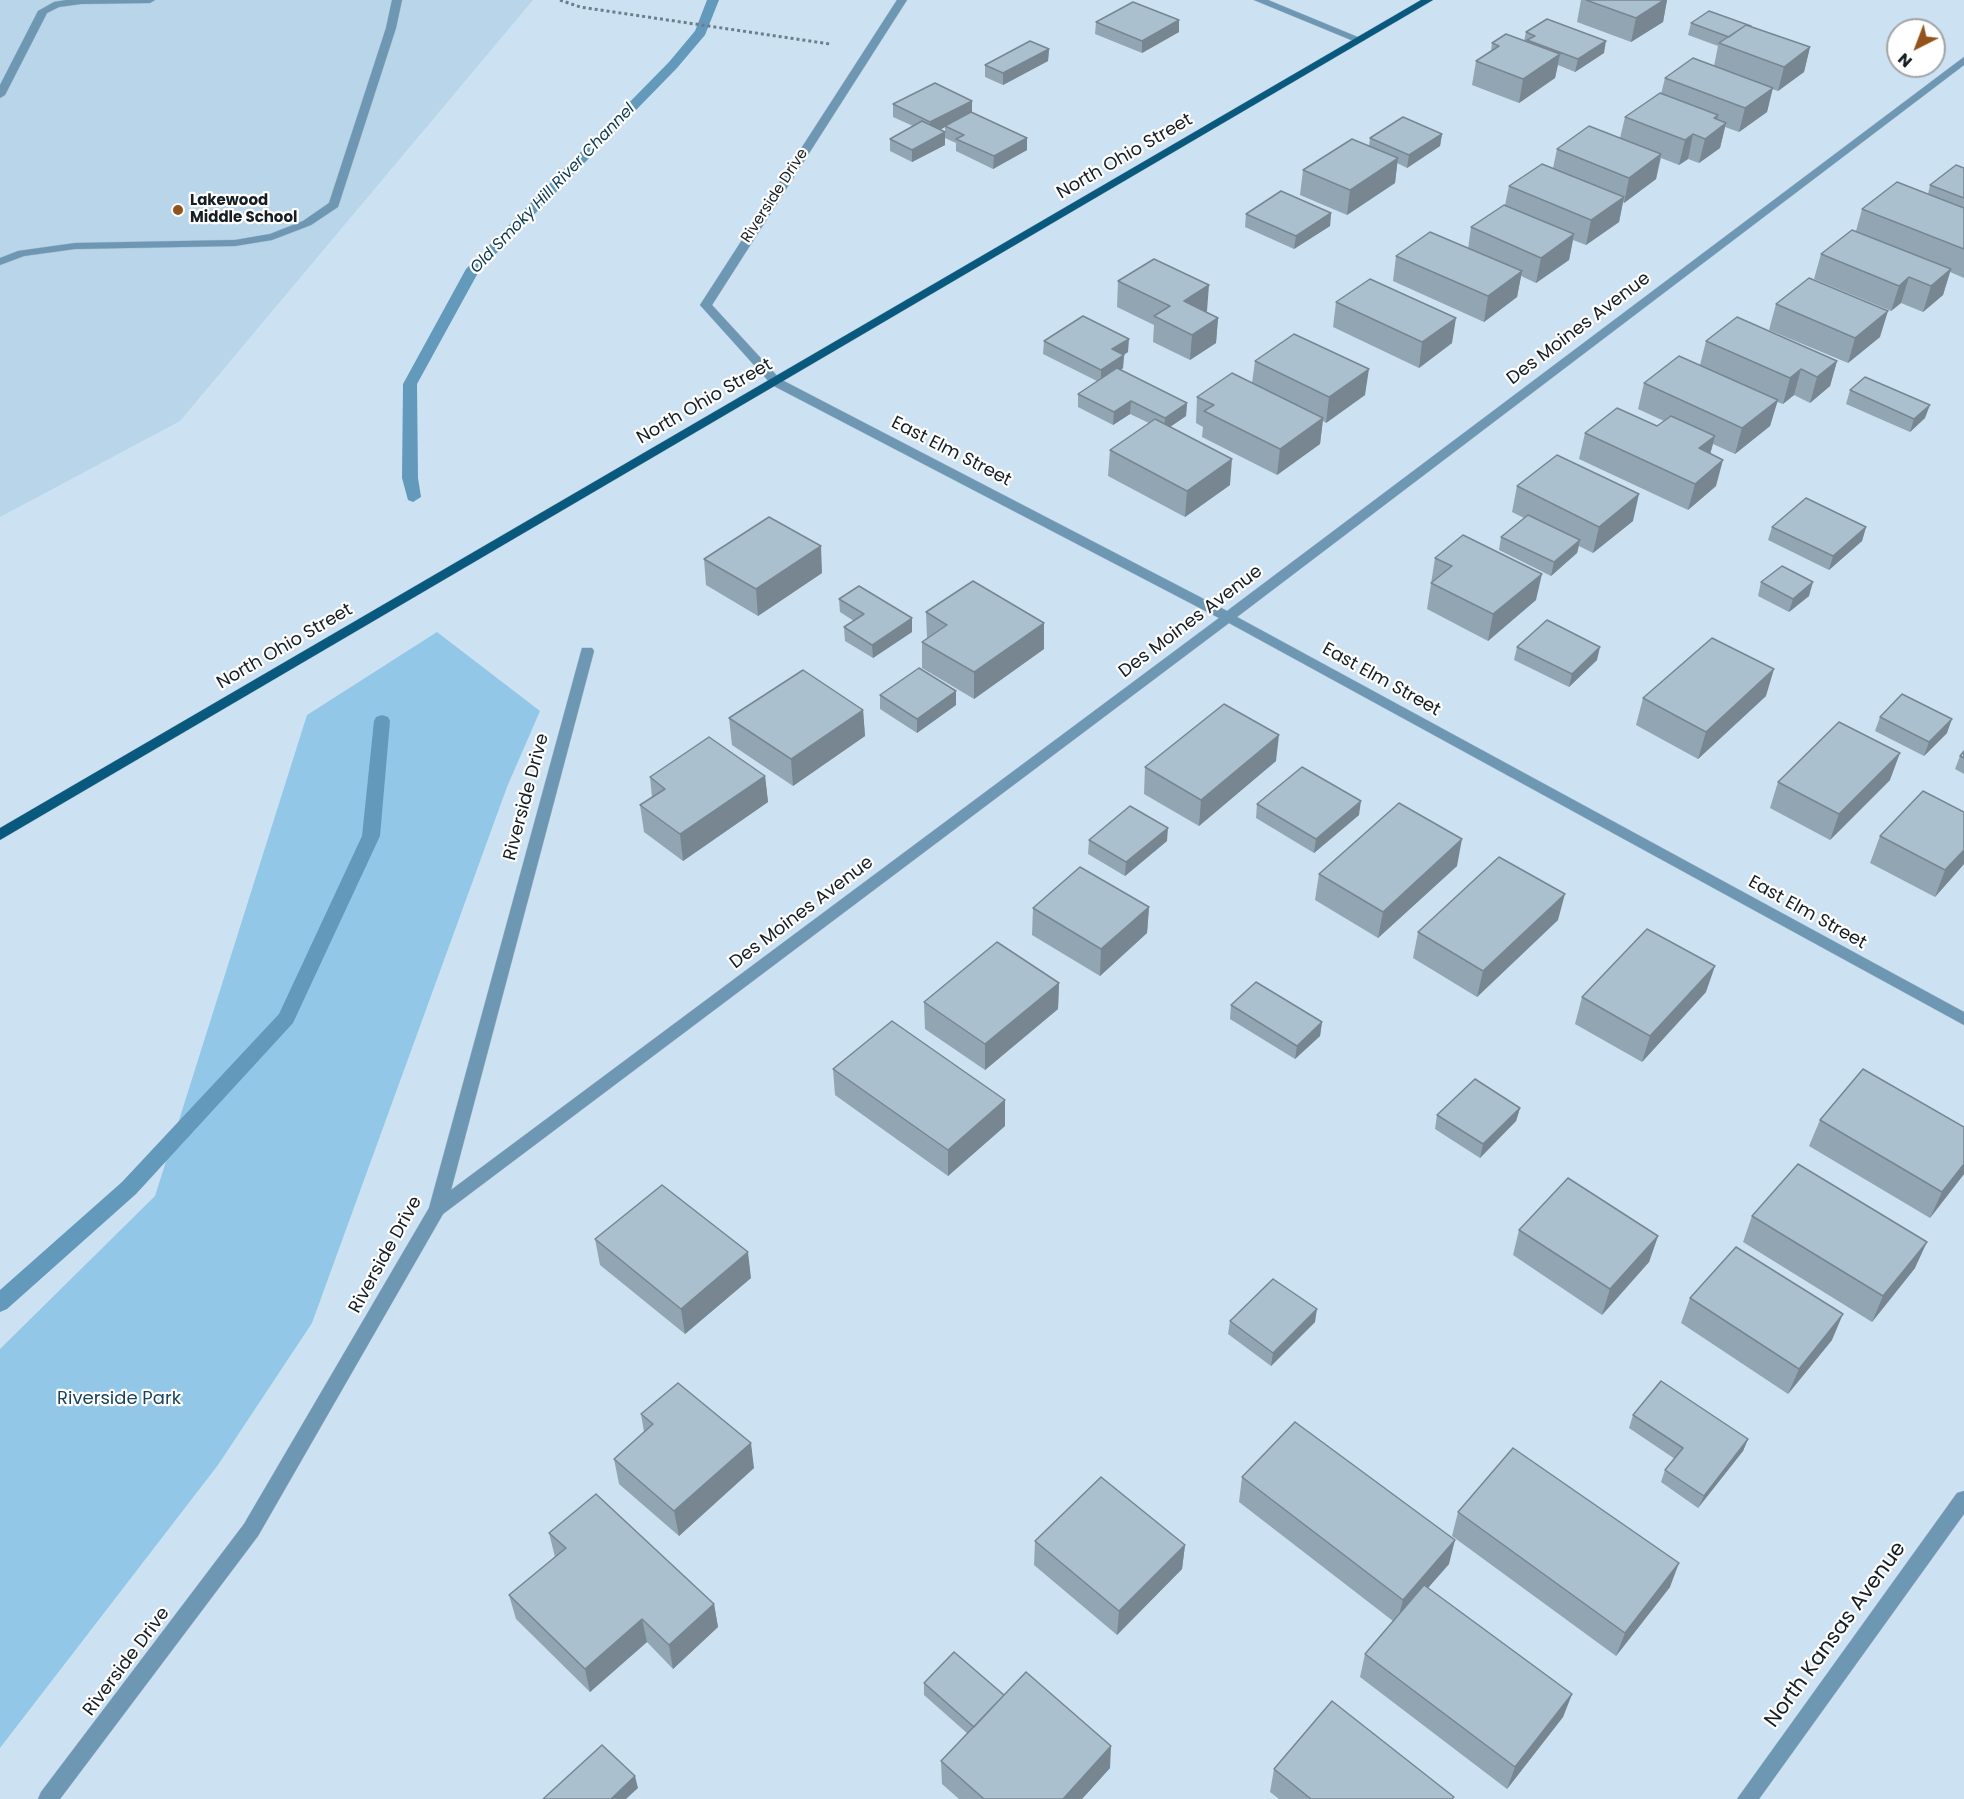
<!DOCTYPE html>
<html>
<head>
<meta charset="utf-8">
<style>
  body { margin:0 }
  #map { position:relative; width:1964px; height:1799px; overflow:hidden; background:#cce2f2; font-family:Poppins,sans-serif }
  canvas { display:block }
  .north { position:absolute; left:1886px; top:18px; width:60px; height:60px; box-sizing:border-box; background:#fff; border:2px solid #a1a5a7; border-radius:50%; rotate:222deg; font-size:16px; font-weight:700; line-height:24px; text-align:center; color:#151e23 }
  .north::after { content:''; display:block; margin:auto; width:21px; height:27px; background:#93531b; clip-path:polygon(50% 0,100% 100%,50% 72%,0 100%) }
</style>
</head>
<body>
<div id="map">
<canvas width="1964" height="1799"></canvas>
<div class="north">N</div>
</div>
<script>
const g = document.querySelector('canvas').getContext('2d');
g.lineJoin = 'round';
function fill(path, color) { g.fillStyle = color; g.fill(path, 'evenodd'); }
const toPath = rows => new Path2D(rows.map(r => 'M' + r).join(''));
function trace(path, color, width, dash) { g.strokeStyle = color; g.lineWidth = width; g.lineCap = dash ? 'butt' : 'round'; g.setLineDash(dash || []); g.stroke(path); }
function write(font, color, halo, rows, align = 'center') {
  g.font = font + ' Poppins,sans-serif'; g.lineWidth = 4.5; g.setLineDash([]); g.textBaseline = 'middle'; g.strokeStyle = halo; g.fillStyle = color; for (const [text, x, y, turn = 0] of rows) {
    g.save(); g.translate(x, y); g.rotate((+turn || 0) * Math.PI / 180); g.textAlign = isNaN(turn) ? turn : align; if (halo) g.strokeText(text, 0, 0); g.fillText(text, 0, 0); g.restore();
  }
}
fill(toPath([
  [0,0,533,0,180,421,0,517]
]), '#b8d5e9');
fill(toPath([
  [437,632,540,711,507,787,312,1323,218,1465,0,1748,0,1349,155,1196,307,715]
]), '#93c7e8');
fill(toPath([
  [707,0,719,0,705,35,677,68,479,271,417,384,418,478,421,497,413,502,408,500,402,478,403,384,466,269,669,62,695,31,707,0],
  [382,715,388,717,390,721,380,836,293,1023,136,1194,7,1309,0,1312,0,1290,122,1182,279,1014,362,836,374,721,376,717,382,715]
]), '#6399bb');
const minor = toPath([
  [66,0,155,0,150,3,81,4,59,7,47,13,5,95,0,98,0,85,38,11,54,2,66,0],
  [392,0,402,0,396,28,338,207,311,225,272,240,235,246,75,249,24,256,0,265,0,258,18,251,75,243,235,240,270,234,303,221,329,203,386,28,392,0],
  [897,0,907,0,712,305,780,379,1227,611,1964,57,1964,65,1237,617,1964,1012,1964,1025,1229,623,443,1214,258,1536,60,1799,38,1799,41,1792,244,1524,429,1208,582,648,592,648,594,651,451,1190,1219,618,772,385,700,305,897,0],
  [1254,0,1268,0,1365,40,1356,42,1254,0],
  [1964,1491,1964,1514,1759,1799,1737,1799,1957,1493,1964,1491]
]);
const major = toPath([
  [1421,0,1433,0,0,840,0,828,1421,0]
]);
trace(minor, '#abbfcd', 1);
trace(major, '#abbfcd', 1);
trace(toPath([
  [560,0,580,7,830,44]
]), '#6e7d88', 3, [3, 3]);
fill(minor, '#6d97b3');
fill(major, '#09597f');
fill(toPath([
  [1581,0,1667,0,1663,22,1631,42,1577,22],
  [1096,22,1179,32,1142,53,1095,34],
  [1691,23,1810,47,1804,72,1778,91,1772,89,1767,112,1739,132,1725,127,1720,148,1699,163,1688,159,1679,165,1661,158,1656,179,1624,203,1623,202,1619,222,1586,245,1573,240,1569,260,1536,283,1521,276,1517,297,1484,322,1393,281,1396,256,1468,249,1471,227,1505,205,1509,186,1553,168,1557,149,1620,138,1625,117,1661,94,1665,78,1714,66,1718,46,1688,35],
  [1526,32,1604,53,1575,72,1558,65,1555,78,1519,103,1472,85,1476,61,1491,51,1492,43,1524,41],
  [1049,49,1048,61,1003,85,985,77,985,65],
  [972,101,972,112,1027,138,1027,150,993,169,956,151,956,143,945,138,945,145,912,162,890,151,890,139,913,126,893,117,893,104],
  [945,127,945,132,940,130],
  [1442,134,1440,146,1407,168,1397,163,1395,183,1347,215,1300,195,1303,170,1369,146,1370,138],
  [1964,168,1964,278,1950,272,1943,295,1923,312,1901,303,1891,311,1814,279,1821,254,1856,231,1862,209,1928,194,1930,185],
  [1331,213,1330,226,1294,249,1245,227,1246,214],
  [1118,281,1207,311,1206,312,1218,318,1216,343,1190,360,1153,342,1154,325,1117,307],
  [1336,302,1452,343,1419,368,1333,327],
  [1776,304,1880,337,1848,363,1769,330],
  [1044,341,1128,352,1123,355,1124,355,1123,368,1121,370,1187,403,1186,416,1170,427,1230,485,1185,517,1108,476,1110,450,1149,423,1130,414,1113,425,1078,407,1078,394,1097,381,1043,354],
  [1706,341,1837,361,1830,386,1810,403,1794,395,1783,404,1777,402,1770,426,1735,454,1713,444,1710,454,1716,486,1688,510,1579,459,1585,433,1657,426,1664,421,1638,409,1644,383,1700,365],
  [1255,361,1365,395,1326,423,1323,421,1320,444,1277,475,1202,437,1203,427,1196,423,1197,397,1252,383],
  [1850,390,1925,418,1910,432,1846,404],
  [1517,486,1633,521,1593,553,1579,546,1577,553,1551,576,1499,550,1501,537,1524,518,1512,512],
  [1772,527,1866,527,1862,541,1829,570,1768,540],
  [1435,558,1536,600,1488,641,1427,609],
  [704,559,822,573,758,616,706,585],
  [1761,582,1809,596,1789,612,1758,596],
  [839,599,912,618,912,632,873,658,845,641,844,627,854,621,840,612],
  [926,612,1044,649,974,699,922,668,922,642,927,638],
  [1517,647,1597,660,1569,687,1514,660],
  [956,691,956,705,917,733,880,709,880,695],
  [1766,696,1698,759,1636,725,1643,698],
  [863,710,865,736,793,786,732,745,729,718],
  [1880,717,1947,733,1924,756,1875,731],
  [1964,751,1964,774,1955,769,1960,756],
  [1276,761,1199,826,1144,794,1145,767],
  [765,776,768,802,683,861,644,832,640,805,652,797,650,777],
  [1890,780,1830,840,1770,808,1778,782],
  [1257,804,1359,815,1314,853,1256,818],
  [1880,836,1964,864,1935,897,1870,863],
  [1089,840,1167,841,1125,876,1088,854],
  [1457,866,1378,938,1315,900,1319,874],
  [1149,907,1147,933,1100,976,1032,935,1033,908],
  [1558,920,1477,997,1413,958,1418,932],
  [1059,983,1058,1009,985,1070,925,1029,924,1002],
  [1706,992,1642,1062,1575,1024,1582,997],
  [1231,1005,1322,1022,1320,1036,1295,1059,1230,1019],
  [833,1069,1005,1100,1005,1126,948,1176,835,1095],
  [1520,1108,1516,1121,1480,1158,1435,1129,1437,1115],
  [1820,1120,1964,1174,1930,1218,1809,1146],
  [1752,1216,1915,1268,1872,1322,1743,1242],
  [1519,1230,1658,1236,1649,1262,1602,1315,1513,1255],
  [595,1239,751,1278,685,1334,600,1265],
  [1690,1298,1832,1340,1788,1394,1681,1323],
  [1230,1321,1315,1322,1271,1366,1228,1334],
  [641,1414,754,1468,679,1536,619,1484,614,1459,644,1432],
  [1633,1415,1748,1439,1743,1451,1698,1508,1661,1482,1665,1470,1675,1459,1629,1428],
  [1242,1477,1449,1564,1428,1588,1572,1694,1563,1717,1507,1789,1360,1677,1365,1654,1393,1621,1239,1502],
  [1458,1512,1670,1587,1616,1656,1452,1536],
  [549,1533,714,1604,718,1627,673,1669,647,1642,590,1692,516,1619,509,1595,555,1557],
  [1035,1541,1185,1545,1182,1569,1117,1635,1034,1565],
  [924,1683,1004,1695,1110,1768,1082,1799,959,1799,942,1784,941,1761,968,1734,924,1695],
  [1274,1769,1453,1799,1279,1799,1270,1792]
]), '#92a5b2');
fill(toPath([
  [1664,0,1667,0,1663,22,1631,42,1636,18],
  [1179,20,1179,32,1142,53,1142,41],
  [1606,41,1604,53,1575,72,1578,59],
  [1810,47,1804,72,1778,91,1784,67],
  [1049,49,1048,61,1003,85,1003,73],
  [1560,54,1555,78,1519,103,1523,79],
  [1773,88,1767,112,1739,132,1745,108],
  [972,101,972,113,945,126,945,127,931,135,930,122],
  [1718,115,1714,131,1726,123,1720,148,1699,163,1705,139,1714,118],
  [945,132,945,145,912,162,912,150],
  [1442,134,1440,146,1407,168,1409,155],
  [1693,134,1688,159,1679,165,1685,140],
  [1027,138,1027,150,993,169,994,156],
  [1661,154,1656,179,1624,203,1629,178],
  [1398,158,1395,183,1347,215,1350,190],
  [1624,197,1619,222,1586,245,1591,220],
  [1331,213,1330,226,1294,249,1296,236],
  [1574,234,1569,260,1536,283,1541,258],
  [1951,269,1943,295,1923,312,1931,286],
  [1522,271,1517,297,1484,322,1488,296],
  [1909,277,1901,303,1891,311,1899,286],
  [1209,285,1207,311,1182,327,1184,301],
  [1888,311,1880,337,1848,363,1855,338],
  [1218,318,1216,343,1190,360,1192,335],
  [1456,318,1452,343,1419,368,1422,342],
  [1129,339,1128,352,1111,363,1112,349],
  [1124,355,1123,368,1101,383,1101,370],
  [1837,361,1830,386,1810,403,1817,377],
  [1369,369,1365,395,1326,423,1329,397],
  [1801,369,1794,395,1783,404,1790,378],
  [1778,400,1770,426,1735,454,1742,428],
  [1131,401,1130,414,1113,425,1114,412],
  [1187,403,1186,416,1164,431,1165,418],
  [1930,405,1925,418,1910,432,1914,419],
  [1323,418,1320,444,1277,475,1280,449],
  [1715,436,1708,462,1699,448],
  [1232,459,1230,485,1185,517,1187,491],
  [1723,460,1716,486,1688,510,1695,484],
  [1639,494,1633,521,1593,553,1599,527],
  [1866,527,1862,541,1829,570,1833,556],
  [1580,540,1577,553,1551,576,1554,562],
  [821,546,822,573,758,616,756,589],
  [1542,574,1536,600,1488,641,1493,614],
  [1813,582,1809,596,1789,612,1793,599],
  [912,618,912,632,873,658,872,645],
  [1044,623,1044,649,974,699,974,672],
  [1600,647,1597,660,1569,687,1572,674],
  [1774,669,1766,696,1698,759,1706,732],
  [956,691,956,705,917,733,917,719],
  [863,710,865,736,793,786,791,759],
  [1952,719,1947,733,1924,756,1929,742],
  [1279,735,1276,761,1199,826,1201,800],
  [1900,753,1890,780,1830,840,1839,814],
  [765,776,768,802,683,861,680,834],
  [1361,801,1359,815,1314,853,1316,839],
  [1168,828,1167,841,1125,876,1126,862],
  [1462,839,1457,866,1378,938,1383,912],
  [1964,850,1964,864,1935,897,1945,870],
  [1565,894,1558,920,1477,997,1483,971],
  [1149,907,1147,933,1100,976,1101,949],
  [1715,966,1706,992,1642,1062,1650,1036],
  [1059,983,1058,1009,985,1070,985,1044],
  [1322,1022,1320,1036,1295,1059,1297,1046],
  [1005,1100,1005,1126,948,1176,948,1150],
  [1520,1108,1516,1121,1480,1158,1483,1144],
  [1964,1164,1964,1174,1930,1218,1942,1192],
  [1658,1236,1649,1262,1602,1315,1610,1289],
  [1927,1242,1915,1268,1872,1322,1883,1296],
  [748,1252,751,1278,685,1334,681,1309],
  [1317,1309,1315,1322,1271,1366,1273,1353],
  [1843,1314,1832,1340,1788,1394,1799,1369],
  [1748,1439,1743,1451,1698,1508,1704,1496],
  [751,1443,754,1468,679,1536,674,1511],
  [1455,1540,1449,1564,1397,1623,1403,1600],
  [1185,1545,1182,1569,1117,1635,1119,1611],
  [1679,1563,1670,1587,1616,1656,1625,1633],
  [714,1604,718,1627,673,1669,669,1645],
  [642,1619,647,1642,590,1692,585,1669],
  [1572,1694,1563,1717,1507,1789,1515,1767],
  [1111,1746,1110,1768,1082,1799,1063,1799],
  [635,1776,638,1788,626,1799,611,1799]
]), '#778691');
const building = toPath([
  [1586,0,1664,0,1636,18,1586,0],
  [1133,2,1179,20,1142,41,1096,22,1133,2],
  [1709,11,1751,26,1746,25,1729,37,1691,23,1709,11],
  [1547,19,1606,41,1578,59,1527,40,1535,36,1526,32,1547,19],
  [1746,25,1810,47,1784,67,1719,43,1746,25],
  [1506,34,1560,54,1523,79,1476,61,1499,46,1492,43,1506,34],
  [1030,41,1049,49,1003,73,985,65,1030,41],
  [1693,58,1773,88,1745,108,1665,78,1693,58],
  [935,83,972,101,930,122,893,104,935,83],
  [1660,93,1718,115,1714,118,1726,123,1705,139,1693,134,1685,140,1625,117,1660,93],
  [971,112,1027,138,994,156,956,139,964,135,945,126,971,112],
  [1403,117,1442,134,1409,155,1370,138,1403,117],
  [922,121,945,132,912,150,890,139,922,121],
  [1589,126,1661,154,1629,178,1557,149,1589,126],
  [1352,139,1398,158,1350,190,1303,170,1352,139],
  [1542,164,1624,197,1591,220,1509,186,1542,164],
  [1956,165,1964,168,1964,198,1930,185,1956,165],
  [1897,182,1964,208,1964,249,1862,209,1897,182],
  [1281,191,1331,213,1296,236,1246,214,1281,191],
  [1504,205,1574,234,1541,258,1471,227,1504,205],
  [1852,230,1951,269,1931,286,1909,277,1899,286,1821,254,1852,230],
  [1430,232,1522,271,1488,296,1396,256,1430,232],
  [1154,259,1209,285,1184,301,1218,318,1192,335,1154,316,1170,306,1118,281,1154,259],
  [1809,278,1888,311,1855,338,1776,304,1809,278],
  [1370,279,1456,318,1422,342,1336,302,1370,279],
  [1083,316,1129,339,1112,349,1124,355,1101,370,1044,341,1083,316],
  [1737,317,1837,361,1817,377,1801,369,1790,378,1706,341,1737,317],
  [1294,334,1369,369,1329,397,1255,361,1294,334],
  [1679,356,1778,400,1742,428,1644,383,1679,356],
  [1117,368,1187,403,1165,418,1131,401,1114,412,1078,394,1117,368],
  [1232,373,1323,418,1280,449,1204,411,1214,405,1197,397,1232,373],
  [1865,377,1930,405,1914,419,1850,390,1865,377],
  [1617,408,1657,426,1671,416,1715,436,1699,448,1723,460,1695,484,1585,433,1617,408],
  [1155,419,1232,459,1187,491,1110,450,1155,419],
  [1557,455,1639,494,1599,527,1517,486,1557,455],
  [1806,498,1866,527,1833,556,1772,527,1806,498],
  [1528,515,1580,540,1554,562,1501,537,1528,515],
  [769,517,821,546,756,589,704,559,769,517],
  [1463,535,1542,574,1493,614,1431,583,1452,566,1435,558,1463,535],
  [1782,566,1813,582,1793,599,1761,582,1782,566],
  [973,581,1044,623,974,672,922,642,947,625,926,612,973,581],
  [859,586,912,618,872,645,844,627,864,614,839,599,859,586],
  [1547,620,1600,647,1572,674,1517,647,1547,620],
  [1712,638,1774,669,1706,732,1643,698,1712,638],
  [919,668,956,691,917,719,880,695,919,668],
  [803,670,863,710,791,759,729,718,803,670],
  [1902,694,1952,719,1929,742,1880,717,1902,694],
  [1224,704,1279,735,1201,800,1145,767,1224,704],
  [1839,722,1900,753,1839,814,1778,782,1839,722],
  [709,737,765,776,680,834,640,805,665,789,650,777,709,737],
  [1964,751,1964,758,1960,756,1964,751],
  [1302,767,1361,801,1316,839,1257,804,1302,767],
  [1923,791,1964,812,1964,850,1945,870,1880,836,1923,791],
  [1399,803,1462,839,1383,912,1319,874,1399,803],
  [1130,806,1168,828,1126,862,1089,840,1130,806],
  [1499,857,1565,894,1483,971,1418,932,1499,857],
  [1080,867,1149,907,1101,949,1033,908,1080,867],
  [1647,929,1715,966,1650,1036,1582,997,1647,929],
  [997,942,1059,983,985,1044,924,1002,997,942],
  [1256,982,1322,1022,1297,1046,1231,1005,1256,982],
  [892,1021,1005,1100,948,1150,833,1069,892,1021],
  [1863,1069,1964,1127,1964,1164,1942,1192,1820,1120,1863,1069],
  [1475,1079,1520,1108,1483,1144,1437,1115,1475,1079],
  [1798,1164,1927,1242,1883,1296,1752,1216,1798,1164],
  [1568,1178,1658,1236,1610,1289,1519,1230,1568,1178],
  [662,1185,748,1252,681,1309,595,1239,662,1185],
  [1736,1247,1843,1314,1799,1369,1690,1298,1736,1247],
  [1273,1279,1317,1309,1273,1353,1230,1321,1273,1279],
  [1661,1381,1748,1439,1704,1496,1665,1470,1683,1448,1633,1415,1661,1381],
  [678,1383,751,1443,674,1511,614,1459,653,1424,641,1414,678,1383],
  [1295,1422,1455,1540,1403,1600,1242,1477,1295,1422],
  [1513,1448,1679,1563,1625,1633,1458,1512,1513,1448],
  [1101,1477,1185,1545,1119,1611,1035,1541,1101,1477],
  [596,1494,714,1604,669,1645,642,1619,585,1669,509,1595,566,1548,549,1533,596,1494],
  [1424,1585,1572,1694,1515,1767,1365,1654,1424,1585],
  [954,1652,1004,1695,974,1727,924,1683,954,1652],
  [1026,1672,1111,1746,1063,1799,984,1799,941,1761,1026,1672],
  [1332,1701,1454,1797,1452,1799,1311,1799,1274,1769,1332,1701],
  [602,1745,635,1776,611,1799,543,1799,602,1745]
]);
fill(building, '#aac0cf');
trace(building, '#778691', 1.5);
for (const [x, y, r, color] of [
  [178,210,6,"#93531b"]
]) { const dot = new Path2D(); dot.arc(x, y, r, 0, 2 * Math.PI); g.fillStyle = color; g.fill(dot); trace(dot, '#fff', 2); }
write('15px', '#151e23', '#fff', [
  ["Riverside Drive",775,196,-57]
]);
write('bold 15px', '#151e23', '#fff', [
  ["Lakewood",190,201],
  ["Middle School",190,218]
], 'left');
write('italic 16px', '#0c3952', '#fff', [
  ["Old Smoky Hill River Channel",553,189,-46]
]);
write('18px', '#151e23', '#fff', [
  ["North Ohio Street",1125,157,-30],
  ["Des Moines Avenue",1579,329,-37],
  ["North Ohio Street",705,402,-30],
  ["East Elm Street",951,452,27],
  ["Des Moines Avenue",1191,622,-37],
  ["North Ohio Street",285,647,-30],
  ["East Elm Street",1381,680,29],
  ["Riverside Drive",527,797,-75],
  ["Des Moines Avenue",802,913,-37],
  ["East Elm Street",1807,913,29],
  ["Riverside Drive",386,1255,-61],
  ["Riverside Drive",127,1662,-53]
]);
write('18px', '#18445d', '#fff', [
  ["Riverside Park",119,1399]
]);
write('21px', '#151e23', '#fff', [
  ["North Kansas Avenue",1836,1635,-54]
]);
</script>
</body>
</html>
